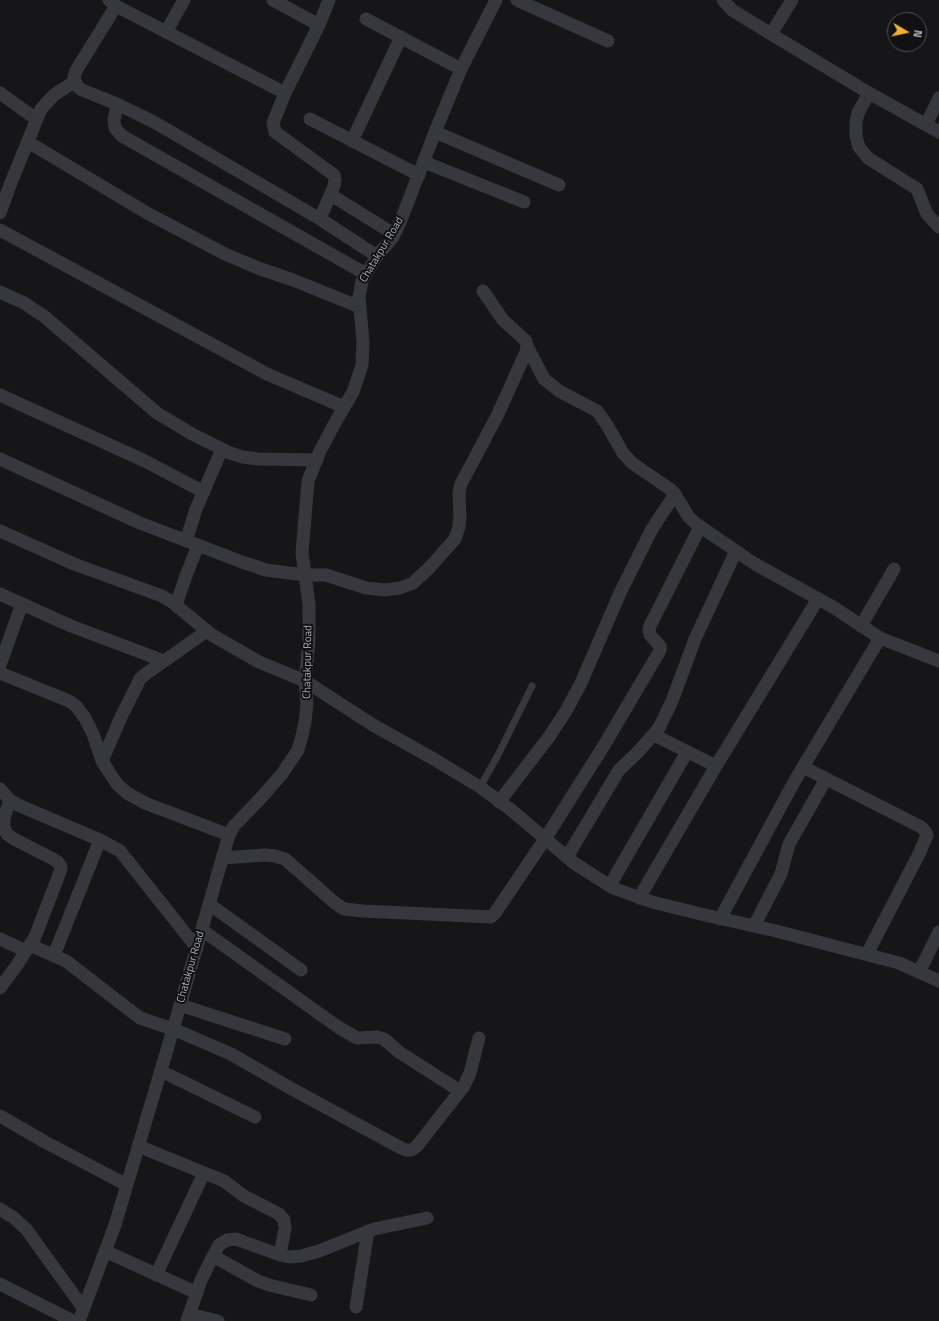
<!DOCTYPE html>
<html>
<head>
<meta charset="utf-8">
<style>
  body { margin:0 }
  #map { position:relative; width:939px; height:1321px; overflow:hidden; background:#161618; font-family:"Titillium Web",sans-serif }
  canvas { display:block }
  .north { position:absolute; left:887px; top:12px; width:40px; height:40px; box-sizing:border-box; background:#111113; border:1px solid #4d4f55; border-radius:50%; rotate:99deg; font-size:11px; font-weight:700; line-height:16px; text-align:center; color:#a8adb8 }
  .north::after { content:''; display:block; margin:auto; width:14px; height:18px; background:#f2b134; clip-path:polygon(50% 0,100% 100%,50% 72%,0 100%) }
</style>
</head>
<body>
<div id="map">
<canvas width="939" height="1321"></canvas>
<div class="north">N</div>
</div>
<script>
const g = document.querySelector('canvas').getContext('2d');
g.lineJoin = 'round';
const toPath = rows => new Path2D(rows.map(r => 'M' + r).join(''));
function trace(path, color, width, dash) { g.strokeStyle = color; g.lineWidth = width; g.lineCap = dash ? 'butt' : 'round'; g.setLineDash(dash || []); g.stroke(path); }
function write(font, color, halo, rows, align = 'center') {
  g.font = font + ' "Titillium Web",sans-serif'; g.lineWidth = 4; g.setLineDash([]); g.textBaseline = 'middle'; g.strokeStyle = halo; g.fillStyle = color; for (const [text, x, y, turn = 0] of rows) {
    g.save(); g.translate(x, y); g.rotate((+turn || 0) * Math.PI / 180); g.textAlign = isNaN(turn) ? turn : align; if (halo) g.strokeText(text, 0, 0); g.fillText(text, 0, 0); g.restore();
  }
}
trace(toPath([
  [480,787,498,755,532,686]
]), '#37383d', 7);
trace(toPath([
  [109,0,116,6,285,93],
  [273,0,319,25],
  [517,0,608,41],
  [723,0,732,10,771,34,869,93,939,132],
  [116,6,77,69,74,76,75,81,77,86,82,90,117,104,154,122,320,219,377,256],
  [366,19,461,69],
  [166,32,184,0],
  [771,34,792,0],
  [0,93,36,119],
  [869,93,858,113,856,122,856,136,859,147,868,158,917,189,927,214,939,227],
  [117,104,114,120,115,128,122,136,366,274],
  [310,119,419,175],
  [926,125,939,98],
  [435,132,559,185],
  [352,141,401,37],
  [28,142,147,213,225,254,258,268,293,280,360,307],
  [424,162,524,202],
  [331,195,394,234],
  [0,213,10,185,41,109,54,95,75,81],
  [320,219,334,186,335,179,334,175,275,132,273,123,285,93,319,25,329,0],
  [0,230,267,374,344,407],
  [0,292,24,303,45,317,157,413,192,434,230,453,243,457,258,459,317,460],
  [527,346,544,379,559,391,597,411,607,425,623,453,632,463,670,489,675,494,688,516,695,523,755,564,833,607,880,638,939,661],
  [0,395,145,461,204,492],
  [0,459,140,523,242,562,266,570,305,575,326,575,366,588,385,590,400,588,413,583,430,567,455,539,459,527,460,516,459,493,461,484,498,414,526,352,527,346,526,341,503,320,483,291],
  [0,531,74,564,162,596,172,602,212,635,259,662,305,681,373,725,432,758,480,787,510,809,574,863,613,888,652,902,705,915,776,931,899,963,939,981],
  [186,541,196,509,222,449],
  [0,594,71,626,164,661],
  [176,605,186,576,198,545],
  [861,626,894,569],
  [0,665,22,604],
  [0,673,69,701,76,706,85,718,93,734,102,761,117,784,127,793,145,803,229,835],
  [654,735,716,766],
  [102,761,121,717,140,679,147,673,207,631],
  [803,767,921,827,925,831,927,835,920,852,867,954],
  [0,789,10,800,18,805,100,840,120,851,197,948],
  [499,802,549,737,566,711,581,683,620,593,652,529,675,494],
  [567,857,619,770,638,752,659,728,672,701,695,639,736,551],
  [222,858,265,855,275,856,285,859,335,903,344,909,363,911,491,917,495,913,545,839,603,747,658,654,660,650,660,646,650,635,649,630,650,626,700,527],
  [610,885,687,752],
  [639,898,716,766,818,599],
  [209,904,301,970],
  [720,919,794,782,880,638],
  [754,926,781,874,789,844,826,779],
  [202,930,338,1027,357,1038,377,1037,384,1039,399,1052,460,1091],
  [0,939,26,951],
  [30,945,66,961,140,1018,173,1029,231,1054,292,1089,401,1148,406,1150,412,1150,417,1146,464,1086,470,1073,479,1038],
  [54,955,100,840],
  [919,972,939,932],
  [0,988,17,965,35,937,60,872,61,867,58,862,53,859,14,839,7,834,4,827,4,818,10,800],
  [180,1005,285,1039],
  [161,1071,255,1117],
  [0,1116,45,1142,127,1185],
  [138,1146,224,1181,244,1196,279,1214,284,1220,285,1228,280,1255],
  [0,1209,14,1218,26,1229,84,1309],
  [105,1251,197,1293],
  [213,1256,258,1281,269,1285,311,1295],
  [156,1275,204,1173],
  [0,1284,73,1321],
  [356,1307,368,1231],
  [189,1314,218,1321],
  [79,1321,115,1225,172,1033,229,835,234,826,259,800,282,774,298,750,302,736,305,722,307,704,305,681,309,641,309,604,302,553,308,481,320,451,336,421,353,392,362,365,363,342,359,297,362,281,377,256,393,237,401,220,435,132,461,69,496,0],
  [187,1321,201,1280,213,1256,219,1245,227,1240,236,1239,280,1255,290,1257,301,1256,319,1251,374,1229,427,1218]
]), '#37383d', 13);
write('11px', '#a8adb8', '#111113', [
  ["Chatakpur Road",382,250,-59],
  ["Chatakpur Road",308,662,-89],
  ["Chatakpur Road",191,967,-74]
]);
</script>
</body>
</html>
